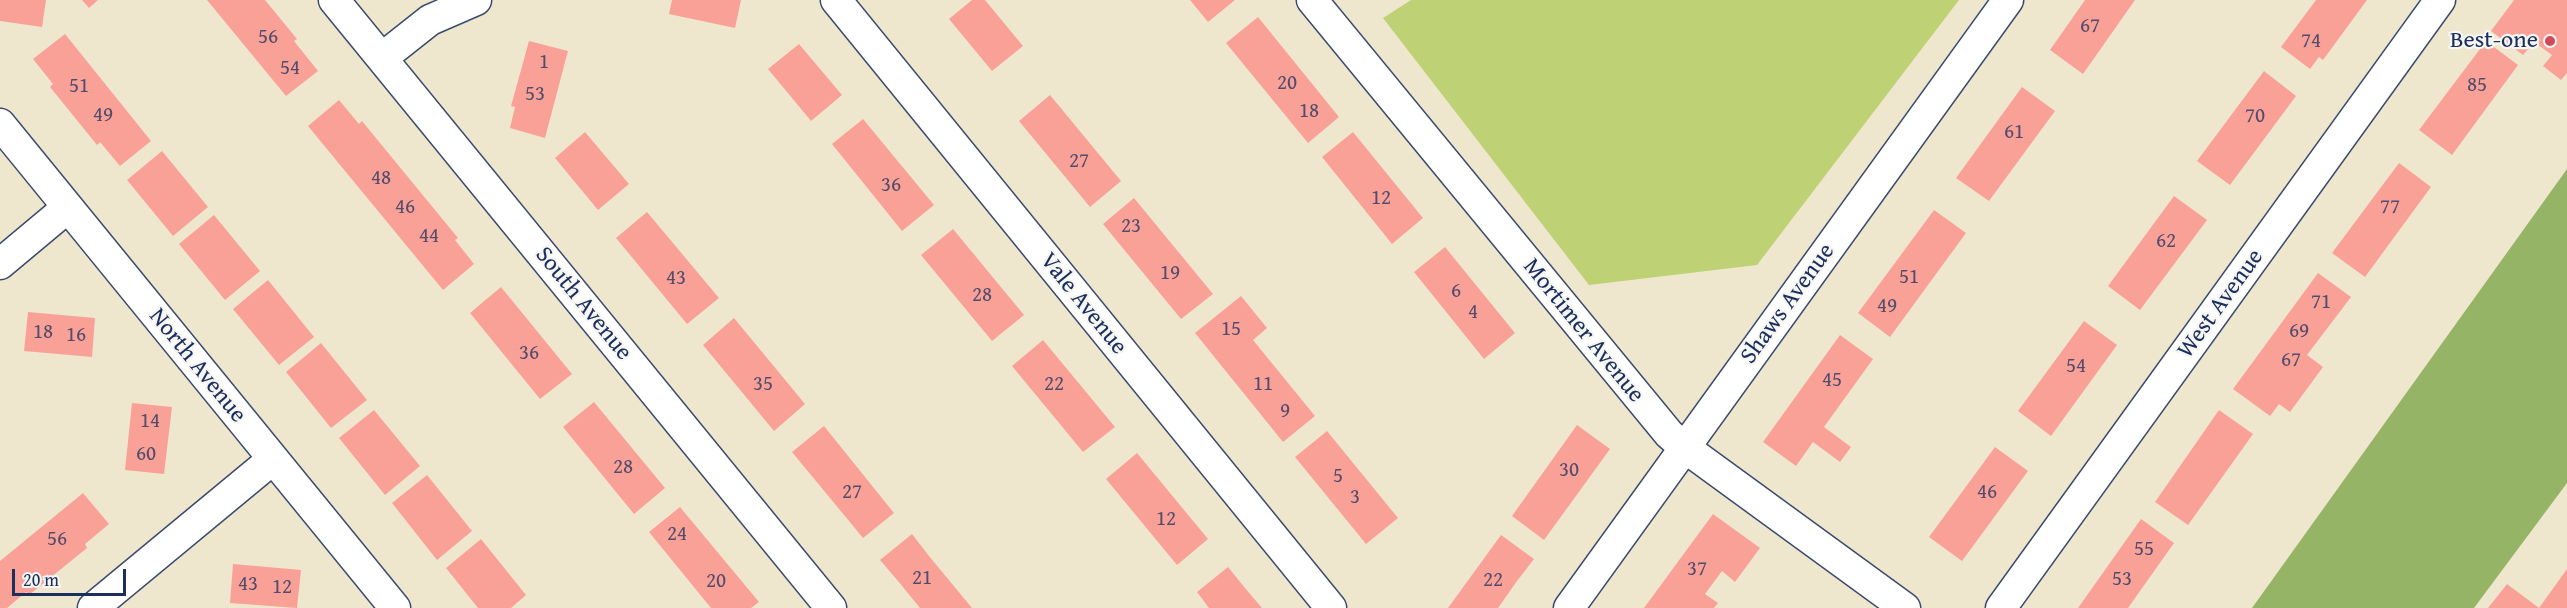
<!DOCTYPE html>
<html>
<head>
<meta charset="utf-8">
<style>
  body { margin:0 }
  #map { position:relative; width:2567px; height:608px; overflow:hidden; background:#eee7ce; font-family:"Gentium Book Plus",serif }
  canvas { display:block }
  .scale { position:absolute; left:12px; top:569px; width:114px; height:27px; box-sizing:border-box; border:3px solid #1b2f5e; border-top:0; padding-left:8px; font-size:18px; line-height:21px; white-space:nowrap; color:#1b2f5e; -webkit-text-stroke:4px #f6f6f2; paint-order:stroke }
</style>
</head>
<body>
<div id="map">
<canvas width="2567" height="608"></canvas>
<div class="scale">20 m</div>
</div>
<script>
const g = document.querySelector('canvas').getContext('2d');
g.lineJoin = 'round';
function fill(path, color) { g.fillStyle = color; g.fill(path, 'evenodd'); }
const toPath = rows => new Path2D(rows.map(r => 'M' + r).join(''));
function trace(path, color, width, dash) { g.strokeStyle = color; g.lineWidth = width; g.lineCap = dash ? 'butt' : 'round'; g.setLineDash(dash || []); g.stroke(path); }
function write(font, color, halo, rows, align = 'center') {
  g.font = font + ' "Gentium Book Plus",serif'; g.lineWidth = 4.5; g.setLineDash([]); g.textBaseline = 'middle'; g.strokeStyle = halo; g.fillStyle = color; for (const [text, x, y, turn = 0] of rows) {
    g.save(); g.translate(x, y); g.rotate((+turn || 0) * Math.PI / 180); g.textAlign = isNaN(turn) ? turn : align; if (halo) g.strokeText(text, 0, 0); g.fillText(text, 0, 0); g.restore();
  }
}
fill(toPath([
  [1411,0,1959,0,1757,265,1589,285,1383,18]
]), '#bed275');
fill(toPath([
  [2567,169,2567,483,2474,608,2252,608]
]), '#96b466');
fill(toPath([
  [0,0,46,0,42,27,0,21],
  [82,0,98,0,89,8],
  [207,0,265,0,297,39,294,41,318,71,286,96],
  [672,0,741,0,735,28,669,14],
  [972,0,985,0,1023,46,992,71,949,19],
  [1190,0,1235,0,1208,22],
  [2085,0,2135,0,2083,74,2050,50],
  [2316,0,2367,0,2323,60,2319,57,2310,69,2281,47],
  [2514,0,2567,0,2567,73,2561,80,2543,66,2552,55,2534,42,2523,55,2491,31],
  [1258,17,1339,117,1308,143,1226,43],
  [65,34,151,141,120,166,100,142,97,145,50,87,53,84,33,59],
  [529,41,568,51,545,138,510,128,515,107,511,106],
  [2486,41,2518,65,2452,155,2419,130],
  [799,44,842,95,811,121,768,69],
  [2264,71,2296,96,2230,185,2197,161],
  [2022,87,2055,111,1989,201,1956,178],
  [1050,95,1121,181,1090,207,1019,121],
  [339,100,359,124,362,121,458,238,455,240,474,264,443,290,308,126],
  [863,119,934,205,902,231,832,144],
  [585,132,629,184,598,210,555,158],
  [1353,132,1423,218,1392,244,1322,157],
  [162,151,208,207,173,236,127,180],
  [2399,163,2431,187,2365,277,2332,253],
  [2174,196,2207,220,2140,310,2108,286],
  [1134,198,1213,294,1181,319,1103,224],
  [1934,210,1966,233,1890,337,1858,313],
  [647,212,719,298,687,324,616,238],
  [214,215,260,271,225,300,179,244],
  [953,229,1024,315,992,341,921,255],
  [1445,247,1515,333,1484,359,1414,272],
  [2318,273,2351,297,2307,355,2323,367,2290,412,2279,404,2270,416,2233,389],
  [268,280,314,337,279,365,233,309],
  [501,287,572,374,540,399,470,313],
  [1241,296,1267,328,1253,340,1315,416,1283,442,1195,333],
  [28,312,95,318,92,357,24,351],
  [734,318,805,404,774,431,703,345],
  [2084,321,2117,345,2051,436,2018,411],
  [1840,335,1873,359,1824,427,1851,447,1840,462,1813,442,1796,466,1763,442],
  [1043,340,1115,427,1083,452,1012,366],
  [321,343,367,400,331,428,286,372],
  [594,402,665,488,634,514,563,427],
  [132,403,172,407,164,474,125,470],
  [374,410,420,466,385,495,339,438],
  [2219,410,2253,434,2188,525,2155,502],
  [1577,425,1610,449,1544,540,1512,516],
  [824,426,894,513,863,538,792,452],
  [1327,431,1398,518,1366,544,1295,457],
  [1995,447,2028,471,1962,561,1929,537],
  [1137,453,1208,539,1177,565,1106,479],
  [427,475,472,531,437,560,392,503],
  [83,493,109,524,85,544,87,548,29,595,26,592,7,608,0,608,0,561],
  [680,507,759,602,751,608,711,608,649,532],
  [1713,514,1760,548,1735,582,1722,571,1705,594,1718,603,1714,608,1644,608],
  [2141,519,2174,543,2128,608,2078,608],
  [912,534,929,556,972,608,920,608,898,581,880,560],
  [1501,535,1534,559,1517,581,1498,608,1448,608],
  [481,539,526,595,511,608,478,608,446,568],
  [233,564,301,570,297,608,230,603],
  [1228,567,1245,588,1262,608,1209,608,1197,592],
  [2567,569,2567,608,2488,608,2507,584,2539,608]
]), '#faa197');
const street = toPath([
  [334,0,831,608],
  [836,0,1331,608],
  [1312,0,1669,434,1684,447,1905,608],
  [382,58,430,20,476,0],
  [0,124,395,608],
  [0,264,67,208],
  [93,608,273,459],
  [1569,608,2008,0],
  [2001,608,2440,0]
]);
trace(street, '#3b4b6f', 33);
trace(street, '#fff', 30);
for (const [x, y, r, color] of [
  [2550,41,6,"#d1495b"]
]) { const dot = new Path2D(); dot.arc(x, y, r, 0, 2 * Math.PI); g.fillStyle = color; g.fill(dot); trace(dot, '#f6f6f2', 2); }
write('21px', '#534c6c', null, [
  ["67",2090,27],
  ["56",268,38],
  ["74",2311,42],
  ["1",544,63],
  ["54",290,69],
  ["20",1287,84],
  ["85",2477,86],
  ["51",79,87],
  ["53",535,95],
  ["18",1309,112],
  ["49",103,116],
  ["70",2255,117],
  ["61",2014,133],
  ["27",1079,162],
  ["48",381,179],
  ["36",891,186],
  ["12",1381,199],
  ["46",405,208],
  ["77",2390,208],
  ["23",1131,227],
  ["44",429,237],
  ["62",2166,242],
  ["19",1170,274],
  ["51",1909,278],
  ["43",676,279],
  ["6",1456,292],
  ["28",982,296],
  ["71",2321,303],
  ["49",1887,307],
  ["4",1473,313],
  ["15",1231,330],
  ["69",2299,332],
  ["18",43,333],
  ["16",76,336],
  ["36",529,354],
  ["67",2291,361],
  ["54",2076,367],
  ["45",1832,381],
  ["35",763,385],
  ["22",1054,385],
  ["11",1263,385],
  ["9",1285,412],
  ["14",150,422],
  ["60",146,455],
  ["28",623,468],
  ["30",1569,471],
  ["5",1338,477],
  ["27",852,493],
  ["46",1987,493],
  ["3",1355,498],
  ["12",1166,520],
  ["24",677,535],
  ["56",57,540],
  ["55",2144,550],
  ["37",1697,570],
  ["21",922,579],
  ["53",2122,580],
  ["22",1493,581],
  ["20",716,582],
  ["43",248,585],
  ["12",282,588]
]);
write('24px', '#1b2f5e', '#f6f6f2', [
  ["Best-one",2538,41]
], 'right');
write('24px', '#1b2f5e', '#f6f6f2', [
  ["South Avenue",583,304,51],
  ["Vale Avenue",1083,304,51],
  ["Shaws Avenue",1788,304,-54],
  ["West Avenue",2221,304,-54],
  ["Mortimer Avenue",1583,331,51],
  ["North Avenue",197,366,51]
]);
</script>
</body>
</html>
